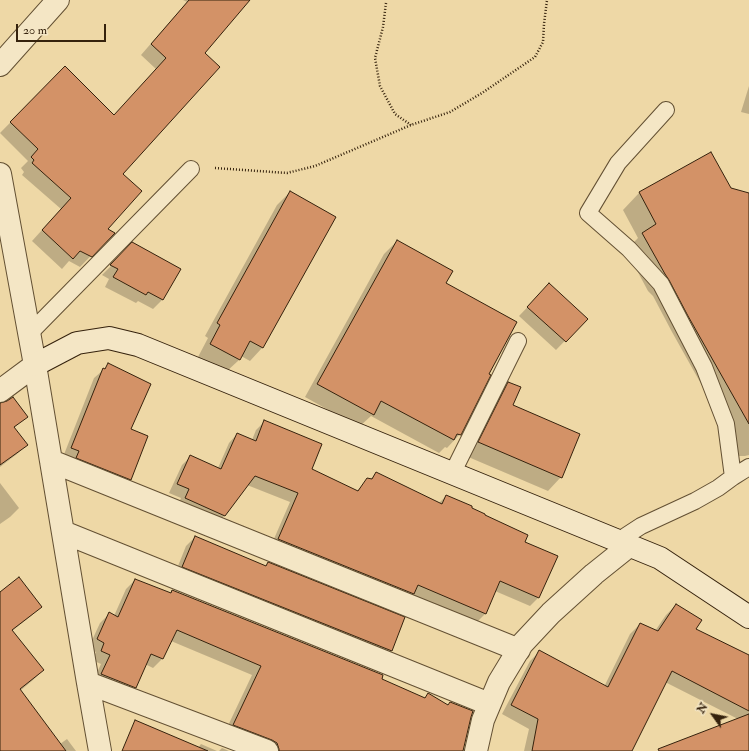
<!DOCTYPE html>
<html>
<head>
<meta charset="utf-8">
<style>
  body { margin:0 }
  #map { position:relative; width:749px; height:751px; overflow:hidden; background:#eed8a6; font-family:"IM FELL Double Pica",serif }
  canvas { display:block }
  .north { position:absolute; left:693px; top:695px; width:40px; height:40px; -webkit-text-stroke:3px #f4e6c5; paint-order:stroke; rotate:303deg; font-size:11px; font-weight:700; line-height:16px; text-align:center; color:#35220d }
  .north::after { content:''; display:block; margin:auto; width:14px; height:18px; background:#35220d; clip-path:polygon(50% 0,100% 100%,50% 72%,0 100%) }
  .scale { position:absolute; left:16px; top:24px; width:90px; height:18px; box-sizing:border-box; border:2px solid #35220d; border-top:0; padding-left:5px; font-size:12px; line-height:14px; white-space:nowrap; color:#35220d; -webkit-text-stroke:3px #f4e6c5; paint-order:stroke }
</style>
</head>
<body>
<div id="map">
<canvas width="749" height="751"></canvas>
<div class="north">N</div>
<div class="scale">20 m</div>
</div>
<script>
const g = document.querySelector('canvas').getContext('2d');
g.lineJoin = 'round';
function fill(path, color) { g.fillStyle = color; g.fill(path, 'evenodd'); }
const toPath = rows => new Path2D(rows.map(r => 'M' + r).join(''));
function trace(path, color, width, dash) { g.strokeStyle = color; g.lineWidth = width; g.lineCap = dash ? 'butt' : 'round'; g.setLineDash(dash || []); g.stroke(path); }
fill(toPath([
  [183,0,249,0,204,53,122,174,106,229,113,233,80,267,69,261,62,269,32,241,61,209,22,175,24,172,21,168,28,161,0,133,65,67,114,116,156,69,141,55,187,2],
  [749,86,749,114,741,112],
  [711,153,730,188,749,194,749,455,745,456,735,456,724,425,672,332,653,296,648,291,626,250,638,238,623,210,639,193],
  [290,192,335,217,262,348,250,361,241,356,239,360,226,372,198,357,208,338,205,336,277,205],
  [397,241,445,284,487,375,460,434,447,448,445,447,439,453,371,416,359,427,305,397,384,254],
  [133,244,179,269,162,300,153,309,138,301,136,303,105,287,109,279,102,275],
  [540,294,586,319,556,350,519,316],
  [109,365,129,429,130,479,121,488,63,457,94,378],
  [509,383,512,405,561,477,548,491,466,456,495,396],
  [0,404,26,417,14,428,26,445,17,454,0,467],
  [265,421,310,469,356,492,368,479,370,480,376,473,439,503,446,496,470,509,524,542,538,598,530,606,495,591,485,614,477,622,270,548,290,502,247,485,224,516,216,525,177,507,181,498,169,493,182,465,191,456,218,468,229,443,237,434,252,440,256,430],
  [0,483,19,508,10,517,0,524],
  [195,537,265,567,268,563,404,618,391,651,382,660,174,576,186,546],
  [135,580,169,594,172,591,380,679,424,699,428,695,462,751,266,751,224,734,252,675,171,641,162,659,153,668,145,664,135,687,126,696,92,683,101,664,92,660,96,652,88,649,100,623,109,614,114,616,126,589],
  [0,593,41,606,31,616,12,631,43,670,33,680,20,691,60,744,67,739,76,751,0,751],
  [676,605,695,629,749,656,749,751,663,751,738,719,665,682,631,751,524,751,529,729,502,714,530,661,539,652,604,687,630,634,640,624,655,631,666,615],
  [201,744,217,751,136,751,198,748],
  [222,748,229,751,219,751]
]), '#0003');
const building = toPath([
  [189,0,250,0,205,53,220,67,123,174,142,191,108,229,115,233,92,257,80,251,73,259,42,230,71,198,32,163,34,160,31,157,38,149,10,122,65,66,114,115,166,58,151,44,189,0],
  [711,152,731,188,749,193,749,424,688,316,669,280,665,274,642,233,656,224,639,192,711,152],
  [290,191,336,217,263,348,250,341,240,360,210,344,220,325,217,323,290,191],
  [397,240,453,271,446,283,517,322,489,374,491,375,461,435,457,434,454,440,381,401,374,415,317,384,397,240],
  [132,242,181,269,163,300,148,292,146,295,113,277,118,269,110,265,132,242],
  [549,283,588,319,566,342,527,307,549,283],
  [108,363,151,384,131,429,148,436,131,480,76,458,79,451,71,448,103,368,105,369,108,363],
  [508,382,521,387,513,405,580,434,562,478,478,442,508,382],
  [13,397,28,417,14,427,28,445,0,465,0,403,7,401,13,397],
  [264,420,322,444,312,469,358,491,367,478,372,479,376,472,442,504,446,495,472,506,472,508,485,514,485,515,528,535,525,542,558,556,539,598,500,581,486,614,418,585,414,594,278,539,298,493,255,476,225,516,185,498,189,489,177,484,190,455,221,469,237,433,256,441,264,420],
  [195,536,266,566,268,562,405,617,392,651,182,567,195,536],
  [19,577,42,607,12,630,44,670,20,689,66,751,0,751,0,592,19,577],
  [135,579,171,593,172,590,383,675,382,679,425,698,428,693,448,705,450,702,473,711,471,717,463,751,279,751,279,749,277,743,272,740,233,725,261,666,177,630,163,659,151,654,136,688,101,674,110,655,101,651,104,643,97,639,109,612,118,617,135,579],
  [676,604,702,620,696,629,749,655,749,711,672,671,632,751,532,751,538,719,511,705,539,650,608,687,640,623,658,631,676,604],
  [749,714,749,751,659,751,658,749,749,714],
  [135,720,208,751,122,751,135,720]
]);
fill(building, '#d39267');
trace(building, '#35220d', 1);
const lane = toPath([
  [666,110,618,163,588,213,629,249,661,284,704,367,726,424,733,477],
  [29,334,191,169],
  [452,474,518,341],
  [618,541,641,526,695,501,718,488,733,477,749,467]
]);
const street = toPath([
  [0,65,58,0],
  [0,174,35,365,88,683,100,751],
  [0,391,35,365],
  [51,461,519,650],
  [63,532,489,704],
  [88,683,267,751],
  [476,751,483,720,499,682,522,644,551,613,594,574,629,546]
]);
const secondary = toPath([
  [35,365,77,343,109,338,138,345,660,558,749,617]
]);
trace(lane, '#635033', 18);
trace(street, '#635033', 24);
trace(secondary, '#35220d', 24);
trace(toPath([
  [386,3,383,27,375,58,380,86,395,114,411,125],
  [215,168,287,173,315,166,411,125,450,112,482,93,535,57,543,42,544,24,547,0]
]), '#35220d', 2.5, [1, 2]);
trace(lane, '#f4e6c5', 16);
trace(street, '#f4e6c5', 22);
trace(secondary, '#f4e6c5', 22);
</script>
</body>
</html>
